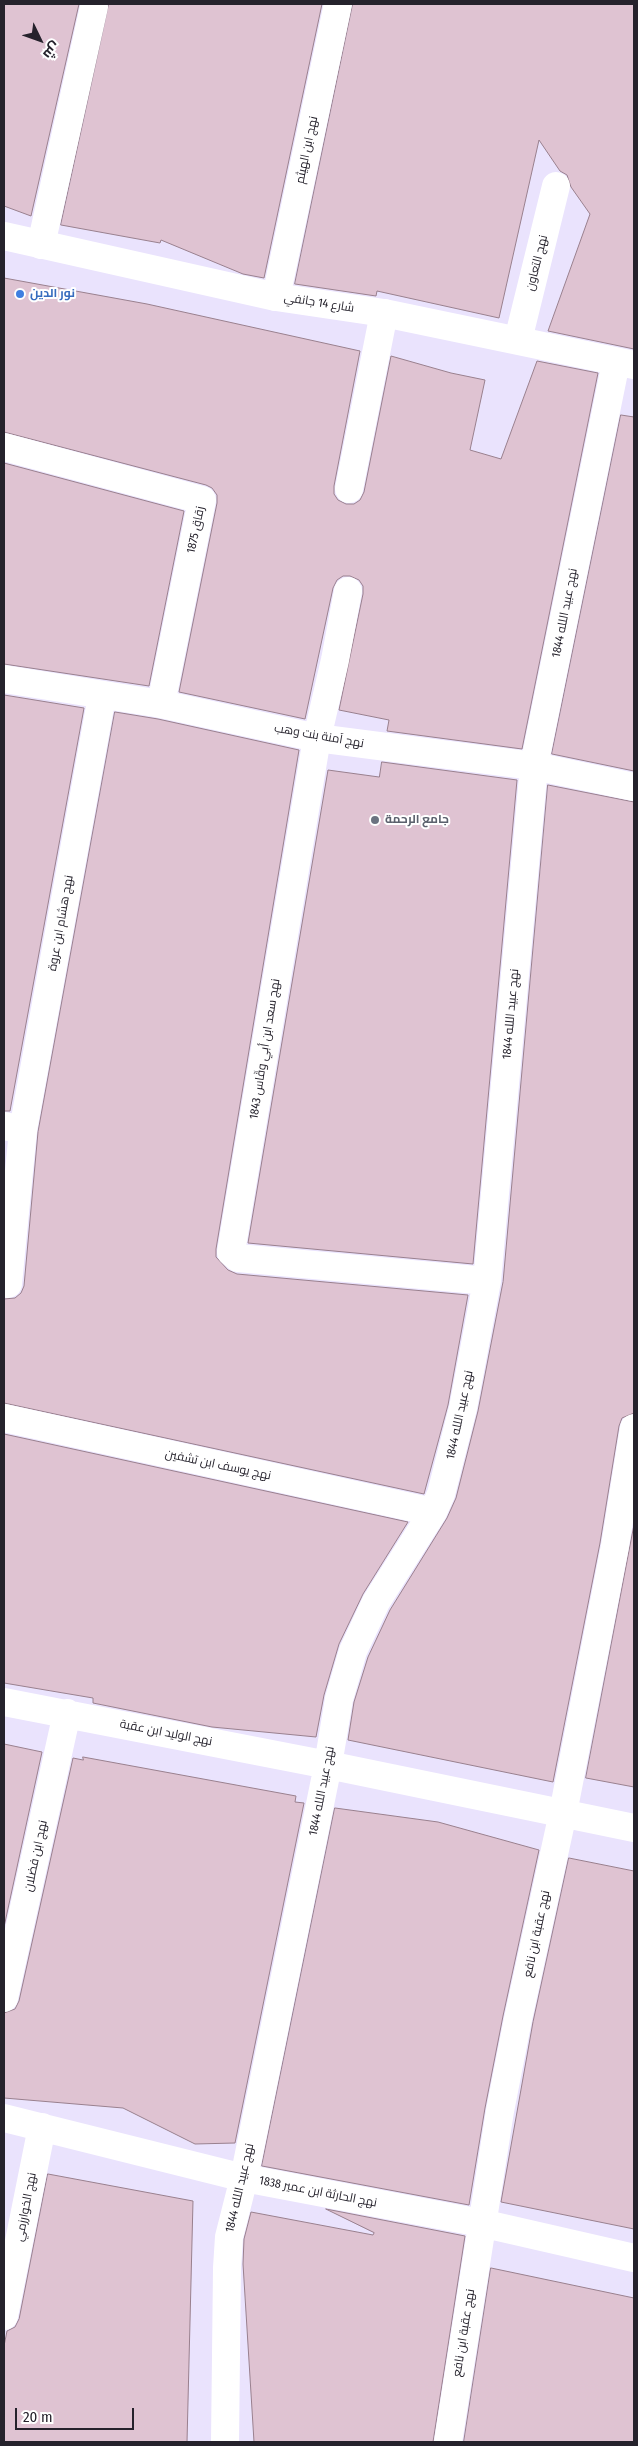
<!DOCTYPE html>
<html>
<head>
<meta charset="utf-8">
<style>
  body { margin:0 }
  #map { position:relative; width:638px; height:2446px; overflow:hidden; background:#eae3fd; font-family:"Fira Sans Condensed",Cairo,sans-serif }
  canvas { display:block }
  .frame { position:absolute; inset:0; border:5px solid #25222c; pointer-events:none }
  .north { position:absolute; left:15px; top:15px; width:50px; height:50px; -webkit-text-stroke:4px #fff; paint-order:stroke; rotate:132deg; font-size:14px; font-weight:700; line-height:20px; text-align:center; color:#25222c }
  .north::after { content:''; display:block; margin:auto; width:18px; height:22px; background:#25222c; clip-path:polygon(50% 0,100% 100%,50% 72%,0 100%) }
  .scale { position:absolute; left:15px; top:2408px; width:119px; height:22px; box-sizing:border-box; border:2px solid #25222c; border-top:0; padding-left:6px; font-size:15px; line-height:18px; white-space:nowrap; color:#25222c; -webkit-text-stroke:4px #fff; paint-order:stroke }
</style>
</head>
<body>
<div id="map">
<canvas width="638" height="2446"></canvas>
<div class="frame"></div>
<div class="north">ش</div>
<div class="scale">20 m</div>
</div>
<script>
const context = document.querySelector('canvas').getContext('2d');
context.lineJoin = 'round';
function paint(path, color) {
  context.fillStyle = color;
  context.fill(path, 'evenodd');
}
function strokePath(path, color, width, dash) {
  context.strokeStyle = color;
  context.lineWidth = width;
  context.lineCap = dash ? 'butt' : 'round';
  context.setLineDash(dash || []);
  context.stroke(path);
}
function drawText(font, color, halo, rows, align = 'center') {
  context.font = font + ' "Fira Sans Condensed",Cairo,sans-serif';
  context.lineWidth = 4;
  context.setLineDash([]);
  context.textBaseline = 'middle';
  context.strokeStyle = halo;
  context.fillStyle = color;
  for (const [text, x, y, turn = 0] of rows) {
    context.save();
    context.translate(x, y);
    context.rotate((+turn || 0) * Math.PI / 180);
    context.textAlign = isNaN(turn) ? turn : align;
    if (halo) context.strokeText(text, 0, 0);
    context.fillText(text, 0, 0);
    context.restore();
  }
}
const building = new Path2D(`
  M4 4H79L31 216 4 206Z
  M109 4H322L264 278 243 274 161 240 160 243 61 225Z
  M353 4H634V349L548 331 590 214 571 187 567 175 560 171 539 140 499 318 377 291 376 296 295 284Z
  M4 278 147 304 360 351 334 486V494L338 500 346 504H354L360 500 364 492 391 356 451 373 485 380 470 450 501 459 537 361 598 373 522 749 387 731 389 720 339 710 363 594V586L359 580 350 576H343L337 580 333 588 305 719 179 692 217 503V495L212 488 206 485 4 432Z
  M621 415 634 417V771L552 754Z
  M4 463 184 511 149 686 4 664Z
  M4 695 84 708 10 1111H4Z
  M115 712 158 719 299 750 216 1249V1257L228 1270 237 1274 468 1295 448 1405 424 1494 4 1403V1299L15 1298 21 1293 24 1286 38 1132Z
  M382 762 517 780 473 1264 248 1243 328 770 379 777Z
  M548 785 634 802V1413L622 1418 619 1426 600 1543 553 1782 348 1740 354 1702 368 1657 390 1610 447 1518 456 1498 478 1411 503 1282Z
  M4 1434 408 1522 363 1594 339 1644 324 1695 316 1737 212 1727 93 1703V1698L4 1683Z
  M634 1525V1787L586 1778Z
  M4 1744 42 1752 4 1927Z
  M83 1757 296 1796 295 1802 304 1803 235 2143 195 2144 123 2108 4 2098V2013L15 2009 19 2001 73 1758 83 1760Z
  M335 1808 438 1822 539 1850 503 2016 485 2108 469 2205 262 2166Z
  M569 1858 634 1871V2229L501 2202 533 2022Z
  M48 2174 193 2201 187 2442H4V2346L7 2331 15 2327 19 2319Z
  M326 2209 465 2236 433 2442H254L243 2264 244 2239 251 2212 373 2235 374 2233Z
  M491 2268 634 2298V2442H464Z`);
const pedestrian = new Path2D(`
  M4 447 202 500 161 704
  M349 489 384 313
  M8 1284 23 1130`);
const minor = new Path2D(`
  M41 245 94 7
  M276 297 338 4
  M518 340 556 186
  M348 591 335 660 317 738 231 1252 238 1258 487 1281
  M4 679 161 704 317 738 534 766 634 787
  M4 1126 23 1130 102 696
  M4 1418 433 1512
  M4 1702 328 1765 634 1828
  M4 1998 67 1713
  M4 2118 244 2178 481 2223 634 2258
  M4 2316 42 2127
  M225 2442 227 2268 229 2237 244 2178 328 1765 339 1699 353 1651 376 1602 433 1512 441 1494 463 1408 487 1281 534 766 616 362
  M448 2442 500 2111 518 2019 563 1813 615 1546 634 1428`);
const tertiary = new Path2D(`
  M4 236 276 297 384 313 634 365`);
const markers = [
  [20,294,5,"#3f7fe0"],
  [375,820,5,"#6b7280"]
];
const streetNames = [
  ["نهج ابن الهيثم",307,150,-78],
  ["نهج التعاون",537,263,-76],
  ["شارع 14 جانفي",319,303,9],
  ["زقاق 1875",196,530,-78],
  ["نهج عبيد اللله 1844",565,613,-79],
  ["نهج آمنة بنت وهب",319,736,10],
  ["نهج هشام ابن عروة",61,923,-80],
  ["نهج عبيد اللله 1844",511,1014,-85],
  ["نهج سعد ابن أبي وقّاس 1843",265,1049,-81],
  ["نهج عبيد اللله 1844",460,1415,-78],
  ["نهج يوسف ابن تشفين",218,1465,12],
  ["نهج الوليد ابن عقبة",166,1733,11],
  ["نهج عبيد اللله 1844",322,1791,-79],
  ["نهج ابن فضلان",36,1856,-78],
  ["نهج عقبة ابن نافع",537,1934,-78],
  ["نهج عبيد اللله 1844",240,2188,-77],
  ["نهج الحارثة ابن عمير 1838",318,2192,11],
  ["نهج الخوارزمي",26,2207,-79],
  ["نهج عقبة ابن نافع",464,2333,-81]
];
const shopNames = [
  ["نور الدين",30,294]
];
const worshipNames = [
  ["جامع الرحمة",385,820]
];
paint(building, '#dfc3d2');
strokePath(building, '#99808e', 1);
strokePath(pedestrian, '#fff', 28);
strokePath(minor, '#fff', 28);
strokePath(tertiary, '#fff', 28);
for (const [x, y, r, color] of markers) {
  const dot = new Path2D();
  dot.arc(x, y, r, 0, 2 * Math.PI);
  context.fillStyle = color;
  context.fill(dot);
  strokePath(dot, '#fff', 2);
}
drawText('12px', '#25222c', '#fff', streetNames);
drawText('bold 12px', '#366cbe', '#fff', shopNames, 'left');
drawText('bold 12px', '#5b616d', '#fff', worshipNames, 'left');
</script>
</body>
</html>
